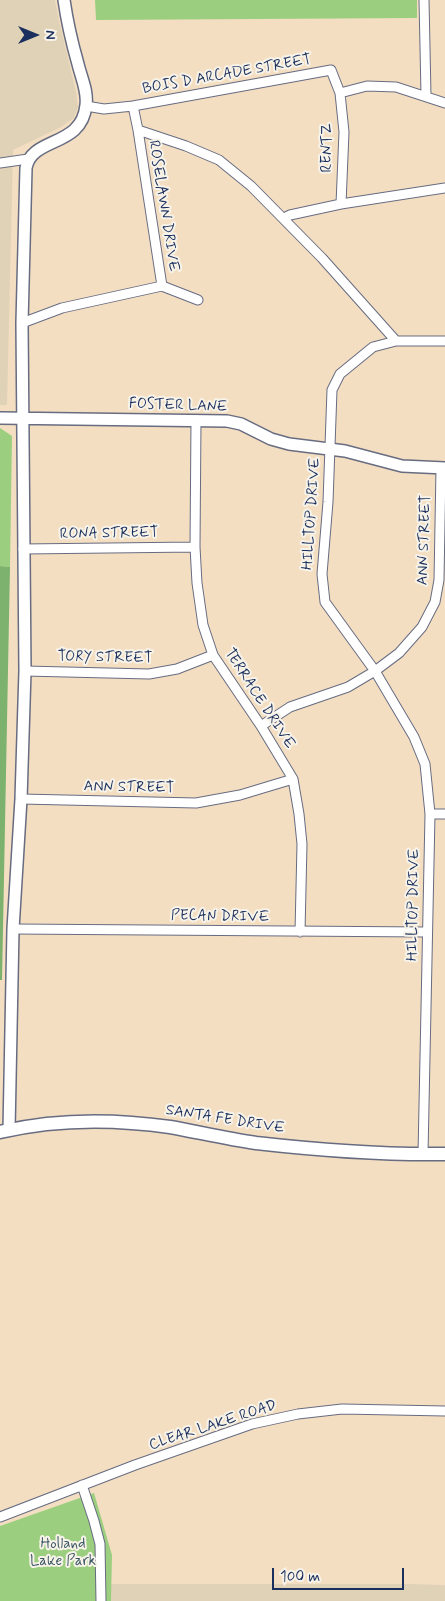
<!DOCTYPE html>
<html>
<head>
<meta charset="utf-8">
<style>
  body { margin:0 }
  #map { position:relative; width:445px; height:1601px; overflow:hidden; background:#f4dec2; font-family:Mynerve,sans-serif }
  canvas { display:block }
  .north { position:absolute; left:10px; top:10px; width:50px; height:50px; -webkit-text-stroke:4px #f7f3e8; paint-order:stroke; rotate:90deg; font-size:14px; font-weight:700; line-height:20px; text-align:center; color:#1b2f5e }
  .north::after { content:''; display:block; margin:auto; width:18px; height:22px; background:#1b2f5e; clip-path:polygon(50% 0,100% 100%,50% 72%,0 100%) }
  .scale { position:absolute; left:272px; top:1568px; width:132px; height:22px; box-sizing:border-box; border:2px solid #1b2f5e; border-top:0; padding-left:6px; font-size:15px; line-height:18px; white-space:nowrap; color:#1b2f5e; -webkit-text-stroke:4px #f7f3e8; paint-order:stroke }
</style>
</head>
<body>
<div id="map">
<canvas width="445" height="1601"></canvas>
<div class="north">N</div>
<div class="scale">100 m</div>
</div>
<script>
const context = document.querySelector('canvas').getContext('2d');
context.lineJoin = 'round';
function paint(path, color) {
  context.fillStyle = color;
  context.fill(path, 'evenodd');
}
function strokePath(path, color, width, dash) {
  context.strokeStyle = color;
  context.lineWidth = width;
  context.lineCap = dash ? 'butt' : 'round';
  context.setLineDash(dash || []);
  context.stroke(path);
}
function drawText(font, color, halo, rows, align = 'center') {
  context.font = font + ' Mynerve,sans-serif';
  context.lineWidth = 4;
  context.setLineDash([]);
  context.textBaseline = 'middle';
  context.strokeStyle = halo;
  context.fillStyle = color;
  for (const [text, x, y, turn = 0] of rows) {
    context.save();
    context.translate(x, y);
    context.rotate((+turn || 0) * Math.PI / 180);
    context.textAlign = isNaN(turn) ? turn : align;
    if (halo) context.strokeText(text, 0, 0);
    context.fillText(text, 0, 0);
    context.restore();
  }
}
const built = new Path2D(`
  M0 0H55L59 21 76 92 78 107 74 118 61 127 13 150 7 405H0Z
  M111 1584H408L445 1585V1601H111Z`);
const green = new Path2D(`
  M95 0H417V18L96 20Z
  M0 428 12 436 10 567 0 566Z
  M94 1493 112 1555 111 1601H0V1526Z`);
const forest = new Path2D(`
  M0 566 10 567 2 980H0Z`);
const minor = new Path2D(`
  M424 0 426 95
  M340 93 344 132 341 204
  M86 106 104 109 133 106 331 70 340 93 367 86 396 87 445 103
  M138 130 186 146 219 160 251 186 322 258 396 341 373 347 340 374 332 390 328 502 322 574 325 602 375 671 414 737 425 764 430 814 423 1154
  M0 163 28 159
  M284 218 290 215 341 204 445 188
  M162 286 198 300
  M22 323 62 308 162 286 138 130 133 106
  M396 341H445
  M196 420 195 547 197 583 203 625 213 655 261 726 293 779 299 814 302 844 300 932
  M23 549 195 547
  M25 671 149 674 177 669 213 655
  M261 726 290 707 348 687 375 671 399 653 422 627 435 602 439 580 441 468
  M21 799 196 803 240 795 293 779
  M430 814H445
  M13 929 427 932
  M82 1485 94 1521 100 1544 101 1601
  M0 1517 135 1465 252 1424 298 1414 342 1409 445 1411`);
const tertiary = new Path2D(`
  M0 418 227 421 241 424 271 439 289 444 345 451 402 466 445 468
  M9 1130 13 929 21 799 25 671 22 323 26 168C32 136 82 148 86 105 88 91 81 77 78 64 72 43 67 21 64 0`);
const secondary = new Path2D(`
  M0 1132C55 1119 114 1119 170 1127 198 1132 227 1139 256 1143 318 1150 382 1155 445 1154`);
const streetNames = [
  ["BOIS D ARCADE STREET",227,75,-10],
  ["RENTZ",328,148,-90],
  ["ROSELAWN DRIVE",163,206,81],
  ["FOSTER LANE",178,406,2],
  ["HILLTOP DRIVE",312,514,-86],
  ["RONA STREET",109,534,-1],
  ["ANN STREET",425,540,-88],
  ["TORY STREET",105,658,1],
  ["TERRACE DRIVE",259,699,57],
  ["ANN STREET",129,788,1],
  ["HILLTOP DRIVE",414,905,-89],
  ["PECAN DRIVE",220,917,1],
  ["SANTA FE DRIVE",225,1120,9],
  ["CLEAR LAKE ROAD",213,1426,-18]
];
const parkNames = [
  ["Holland",63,1545],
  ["Lake Park",63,1562]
];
paint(built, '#e0d2b6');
paint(green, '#9bcf7f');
paint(forest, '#7cb26e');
strokePath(minor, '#676c81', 11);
strokePath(tertiary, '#676c81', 14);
strokePath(secondary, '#676c81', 15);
strokePath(minor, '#fff', 9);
strokePath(tertiary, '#fff', 11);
strokePath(secondary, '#fff', 12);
drawText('15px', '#1b2f5e', '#f7f3e8', streetNames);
drawText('15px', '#3b5766', '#f7f3e8', parkNames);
</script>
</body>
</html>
